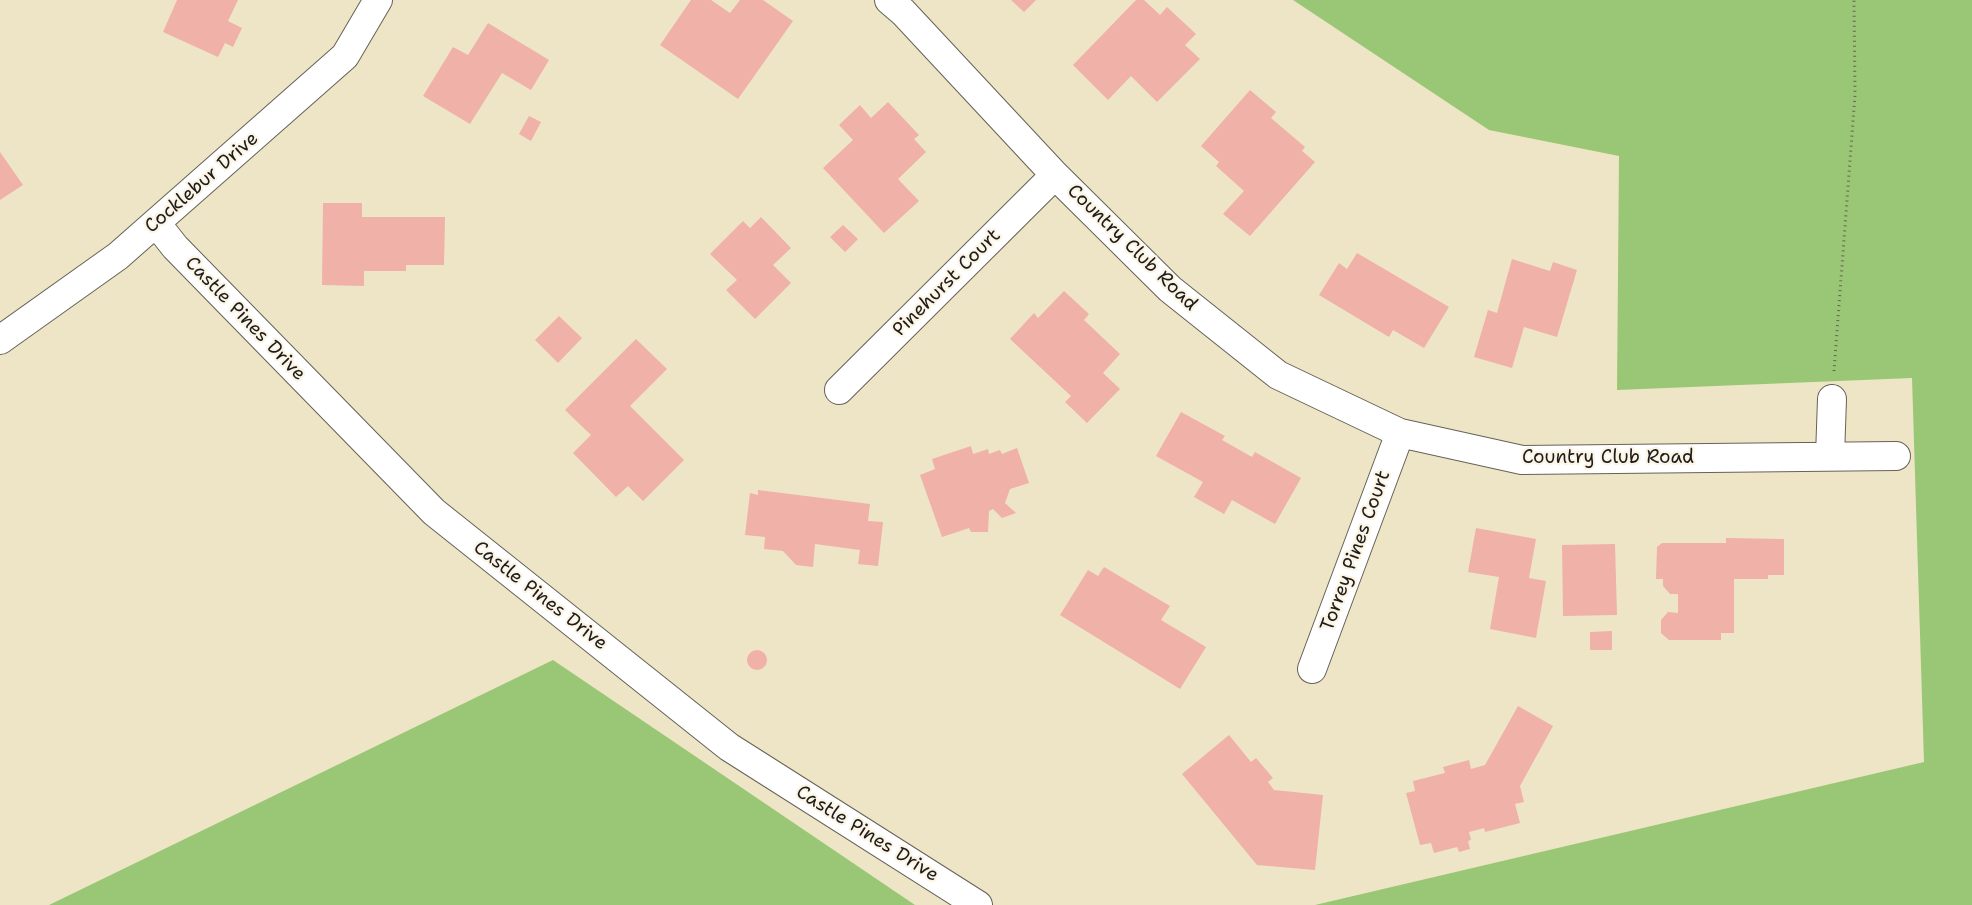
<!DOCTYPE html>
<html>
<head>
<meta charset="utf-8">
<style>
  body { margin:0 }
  canvas { display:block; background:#ede5c6 }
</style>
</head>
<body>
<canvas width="1972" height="905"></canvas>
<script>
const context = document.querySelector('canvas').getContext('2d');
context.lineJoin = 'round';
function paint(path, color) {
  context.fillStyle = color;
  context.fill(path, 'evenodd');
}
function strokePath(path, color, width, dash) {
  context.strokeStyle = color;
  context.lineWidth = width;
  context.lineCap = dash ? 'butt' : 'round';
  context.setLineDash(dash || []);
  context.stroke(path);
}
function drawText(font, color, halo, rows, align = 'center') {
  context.font = font + ' "Shantell Sans",sans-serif';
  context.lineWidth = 4.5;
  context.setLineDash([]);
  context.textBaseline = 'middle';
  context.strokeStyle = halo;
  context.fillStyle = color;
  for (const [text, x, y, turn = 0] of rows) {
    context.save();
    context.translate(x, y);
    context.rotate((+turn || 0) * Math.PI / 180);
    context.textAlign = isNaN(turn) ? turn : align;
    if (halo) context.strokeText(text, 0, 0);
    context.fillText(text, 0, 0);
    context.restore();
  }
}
const green = new Path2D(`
  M1293 0H1972V905H1315L1924 762 1912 378 1617 390 1619 156 1489 130Z
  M553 660 915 905H49Z`);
const building = new Path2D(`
  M177 0H238L228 21 242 28 233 47 225 43 218 57 163 32Z
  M691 0H711L730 13 740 0H763L793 21 738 99 660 45Z
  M1011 0H1036L1024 12Z
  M1136 0H1144L1160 15 1167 7 1196 34 1185 45 1200 59 1157 102 1131 76 1108 100 1073 65Z
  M488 23 549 60 531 90 502 73 470 124 423 96 453 47 468 55Z
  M1250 90 1276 112 1271 118 1305 147 1302 151 1315 162 1250 236 1223 214 1244 191 1216 166 1219 162 1201 146Z
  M888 102 919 135 914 139 926 152 898 179 919 201 884 233 823 168 853 140 839 125 860 105 871 118Z
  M529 116 541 122 531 141 519 134Z
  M0 152 23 185 0 200Z
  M323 203H362V217H445L444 265H406V271H364V286L322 285Z
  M761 217 791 248 773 265 791 283 755 319 726 290 737 280 710 254 743 221 750 228Z
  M843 225 858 239 845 252 830 237Z
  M1357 253 1449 307 1424 348 1393 330 1389 337 1319 295 1339 263 1347 269Z
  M1512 259 1550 271 1553 262 1577 270 1557 337 1524 327 1512 368 1474 357 1488 310 1497 313Z
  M1064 291 1089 314 1084 320 1120 354 1103 373 1120 389 1087 423 1065 402 1071 396 1010 339 1034 313 1038 318Z
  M559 316 582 338 558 363 535 340Z
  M636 339 667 369 630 406 684 460 643 501 628 486 616 497 573 453 591 435 565 410Z
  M1181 412 1225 436 1222 440 1252 457 1255 452 1301 478 1275 524 1232 500 1224 514 1194 497 1203 482 1156 456Z
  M971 446 973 454 988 449 989 454 1000 450 1002 454 1017 448 1029 483 1010 489 1005 503 1016 513 1002 518 993 509 989 511 988 532H971L969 528 942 537 920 475 935 469 932 459Z
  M758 490 870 504 868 521 883 522 878 566 858 564 860 550 815 544 813 567 796 565 783 551 764 549 765 537 745 535 750 493 758 495Z
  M1476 528 1536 539 1529 578 1546 581 1536 638 1490 629 1499 577 1468 572Z
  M1726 538 1784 539V575H1768V579H1734V633H1721V640H1669L1661 633V620L1668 612 1678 613V594H1670L1663 586V579H1656L1657 547 1662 543H1726Z
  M1615 544 1617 615 1563 616 1562 545Z
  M1104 567 1170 606 1161 620 1206 647 1180 689 1060 615 1088 570 1098 576Z
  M1612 631V650H1590V632Z
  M747 660a10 10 0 1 1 20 0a10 10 0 1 1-20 0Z
  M1518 706 1553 726 1520 786 1524 802 1515 804 1520 823 1485 832 1484 828 1469 832 1471 840 1468 841 1470 849 1459 852 1457 847 1434 853 1431 843 1420 845 1406 793 1415 791 1413 781 1445 773 1443 767 1469 760 1471 769 1485 765Z
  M1229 735 1251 762 1256 758 1273 778 1268 782 1274 790 1323 795 1315 870 1257 865 1182 774Z`);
const path = new Path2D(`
  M1834 371 1855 95 1854 0`);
const minor = new Path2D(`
  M889 0 903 12 1055 175 1170 289 1278 375 1400 433 1522 460 1896 456
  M156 223 175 247 434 512 729 747 978 905
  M0 340 118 256 345 56 378 0
  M839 390 1055 175
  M1830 456 1832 399
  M1312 669 1400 433`);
const streetNames = [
  ["Cocklebur Drive",202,183,-41],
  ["Country Club Road",1132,248,44],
  ["Pinehurst Court",947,283,-45],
  ["Castle Pines Drive",245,319,46],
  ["Country Club Road",1608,458],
  ["Torrey Pines Court",1356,551,-70],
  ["Castle Pines Drive",540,596,38],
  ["Castle Pines Drive",867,834,32]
];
paint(green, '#9ac775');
paint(building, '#f0b1a8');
strokePath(minor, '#656258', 30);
strokePath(path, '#656258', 3, [1, 4]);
strokePath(minor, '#fff', 28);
drawText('19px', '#1c1c1c', '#fcf5e5', streetNames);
</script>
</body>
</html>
